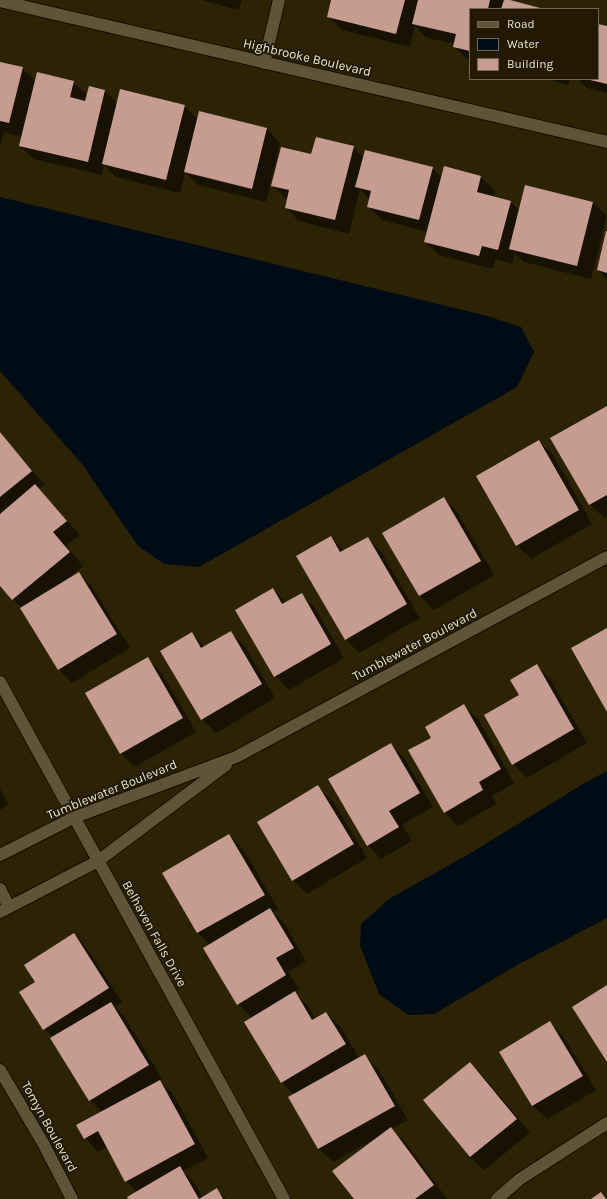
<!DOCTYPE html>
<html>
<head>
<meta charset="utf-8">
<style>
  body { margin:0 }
  #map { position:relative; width:607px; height:1199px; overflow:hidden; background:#2c2305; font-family:Karla,sans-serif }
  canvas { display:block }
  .legend { position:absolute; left:469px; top:8px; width:130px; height:72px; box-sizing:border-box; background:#221900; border:1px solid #716954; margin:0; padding:5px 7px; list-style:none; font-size:12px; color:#e8e2d2 }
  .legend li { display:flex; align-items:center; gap:8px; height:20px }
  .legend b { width:20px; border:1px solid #716954 }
</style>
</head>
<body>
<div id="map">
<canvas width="607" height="1199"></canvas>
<ul class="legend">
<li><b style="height:5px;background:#5e5437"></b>Road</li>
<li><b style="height:11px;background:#000c15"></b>Water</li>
<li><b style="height:11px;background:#c69c91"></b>Building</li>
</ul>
</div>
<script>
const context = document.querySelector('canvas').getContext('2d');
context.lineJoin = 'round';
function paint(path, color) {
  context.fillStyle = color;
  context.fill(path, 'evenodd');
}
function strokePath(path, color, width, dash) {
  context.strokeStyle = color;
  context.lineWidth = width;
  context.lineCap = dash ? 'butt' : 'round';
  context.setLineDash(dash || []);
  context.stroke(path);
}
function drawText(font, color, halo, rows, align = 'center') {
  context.font = font + ' Karla,sans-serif';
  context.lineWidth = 4;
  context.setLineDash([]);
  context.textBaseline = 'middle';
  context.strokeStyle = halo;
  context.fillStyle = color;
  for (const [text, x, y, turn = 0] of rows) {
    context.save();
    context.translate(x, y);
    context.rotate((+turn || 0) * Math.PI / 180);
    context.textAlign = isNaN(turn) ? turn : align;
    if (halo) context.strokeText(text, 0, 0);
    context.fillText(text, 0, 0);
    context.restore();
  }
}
const water = new Path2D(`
  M0 197 487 316 521 327 534 352 517 387 199 567 164 564 138 546 82 464 0 371Z
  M607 771V918L519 964 434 1014 408 1015 379 994 360 945 361 924 389 899 474 851 583 784Z`);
const shadow = new Path2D(`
  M201 0H242L239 10Z
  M332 0H507L542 9H470V61L454 47 455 44 427 38 415 26 410 47 342 30 328 16Z
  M598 25 607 27V93L587 88 578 79H598Z
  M0 63 22 68 35 81 73 82 88 96 90 88 105 91 118 104 184 106 198 119 267 129 280 143 266 202 198 185 185 172 180 193 116 177 104 165 102 175 34 159 20 146 22 137 4 132 0 147Z
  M546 79H570L569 85Z
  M353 147 364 158 432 168 442 177 445 167 481 177 495 191 493 197 511 202 520 211 526 186 593 203 607 216 591 279 524 262 515 253 512 264 495 259 493 269 439 255 425 242 428 232 382 220 368 207 370 200 360 189 349 234 299 221 286 208 288 200 272 186 312 155Z
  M607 233V279L598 270Z
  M607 407V516L604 518 590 504Z
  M0 434 45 485 39 489 80 535 66 546 83 566 71 576 79 573 92 587 130 648 72 683 58 669 21 608 0 584Z
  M539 441 553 455 592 524 531 559 517 545Z
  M444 498 457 512 494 575 434 610 420 596 383 533Z
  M331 537 344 551 368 538 381 552 420 618 359 653 346 639Z
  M273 589 287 603 302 595 315 608 344 658 289 690 275 676Z
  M230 632 244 645 275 698 216 733 202 719 192 633 205 647Z
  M148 659 161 672 196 732 134 767 121 753Z
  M537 666 550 679 587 743 527 778 513 764 520 696Z
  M464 706 478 719 514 783 492 796 496 804 458 826 445 812Z
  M391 744 404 758 433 807 402 825 412 841 381 859 368 845Z
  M318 787 332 800 367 858 307 894 293 880 258 822Z
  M0 789 9 804 0 810Z
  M229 835 243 849 278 909 273 912 284 923 306 961 288 972 299 989 294 992 308 1006 316 1019 326 1013 340 1026 359 1058 364 1055 378 1069 408 1120 391 1129 405 1142 447 1199H355L378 1137 333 1162 319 1149 290 1097 294 1095 281 1082 252 1018 238 1004 210 945 198 933 163 873Z
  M74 934 87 948 122 1002 115 1007 124 1016 162 1079 160 1081 173 1094 208 1158 183 1171 193 1181 203 1198 217 1190 226 1199H129L137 1192 126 1181 107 1147 98 1152 85 1138 102 1112 90 1100 53 1037 44 1029 36 982Z
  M550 1023 563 1036 596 1090 547 1119 533 1106 501 1052Z
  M470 1063 484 1077 530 1133 484 1170 470 1157Z`);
const building = new Path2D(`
  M331 0H405L396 34 327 17Z
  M418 0H490L488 9H470V51L453 47 456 34 412 24Z
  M504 0H510L544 9H501Z
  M598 24 607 26V84L590 80 598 79Z
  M0 62 23 67 9 123 0 121Z
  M37 72 74 81 70 97 85 101 89 86 105 90 88 162 19 146Z
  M120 89 185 105 166 180 102 164Z
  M199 111 267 128 252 189 184 172Z
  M316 137 354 146 335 220 285 208 289 190 271 186 281 147 311 154Z
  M365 150 433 167 419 220 367 207 371 191 355 187Z
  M444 166 481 176 477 192 511 201 498 250 482 246 479 256 424 242Z
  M525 185 593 202 577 266 509 249Z
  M606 231H607V273L597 270Z
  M607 406V495L589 505 550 438Z
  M0 432 32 471 0 497Z
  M539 440 579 510 516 546 476 476Z
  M35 484 67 521 53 532 70 552 12 600 0 586V514Z
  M444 497 481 561 419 596 382 533Z
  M331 536 340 552 368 537 407 604 345 640 296 556Z
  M79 572 117 634 58 670 20 608Z
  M273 588 282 604 302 593 331 644 274 677 235 610Z
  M607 628V712L571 648Z
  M231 631 262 684 201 720 160 651 192 632 201 648Z
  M148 657 183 718 120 754 85 693Z
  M537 664 574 729 512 765 484 715 519 695 510 680Z
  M464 704 501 769 479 782 483 790 444 813 408 750 431 738 425 727Z
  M391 743 420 793 389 811 399 827 367 846 328 779Z
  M318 785 354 844 292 881 257 822Z
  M229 834 265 895 197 933 162 873Z
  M270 908 294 948 276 958 286 975 237 1005 203 948Z
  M74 933 109 988 43 1030 19 992 35 982 24 965Z
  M607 985V1062L572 1007Z
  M295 991 312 1020 326 1012 346 1044 281 1083 244 1022Z
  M111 1002 149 1065 89 1101 50 1038Z
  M550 1021 583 1076 532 1106 499 1052Z
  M365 1054 395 1106 318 1149 288 1097Z
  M470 1062 517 1119 470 1157 423 1100Z
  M160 1080 195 1144 125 1182 98 1131 84 1139 76 1125Z
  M391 1127 434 1185 415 1199H354L332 1171Z
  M180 1166 199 1199 217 1188 223 1199H128L127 1197Z
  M601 1192 606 1199H591Z`);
const street = new Path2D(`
  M0 1 607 142
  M264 63 279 0
  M0 682 284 1199
  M0 855 75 817 236 757 607 557
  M0 889 9 907
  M0 912 98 861 226 765
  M497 1199 520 1179 607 1123`);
const secondary = new Path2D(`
  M0 1070 43 1143 72 1199`);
const streetNames = [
  ["Highbrooke Boulevard",307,58,13],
  ["Tumblewater Boulevard",415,645,-28],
  ["Tumblewater Boulevard",112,790,-22],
  ["Belhaven Falls Drive",154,934,61],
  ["Tomyn Boulevard",49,1127,61]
];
paint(water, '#000c15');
paint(shadow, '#0007');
paint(building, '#c69c91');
strokePath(street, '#130c00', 14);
strokePath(secondary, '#130c00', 14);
strokePath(street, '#5e5437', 12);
strokePath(secondary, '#5e5437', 12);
drawText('13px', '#e8e2d2', '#221900', streetNames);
</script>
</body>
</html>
